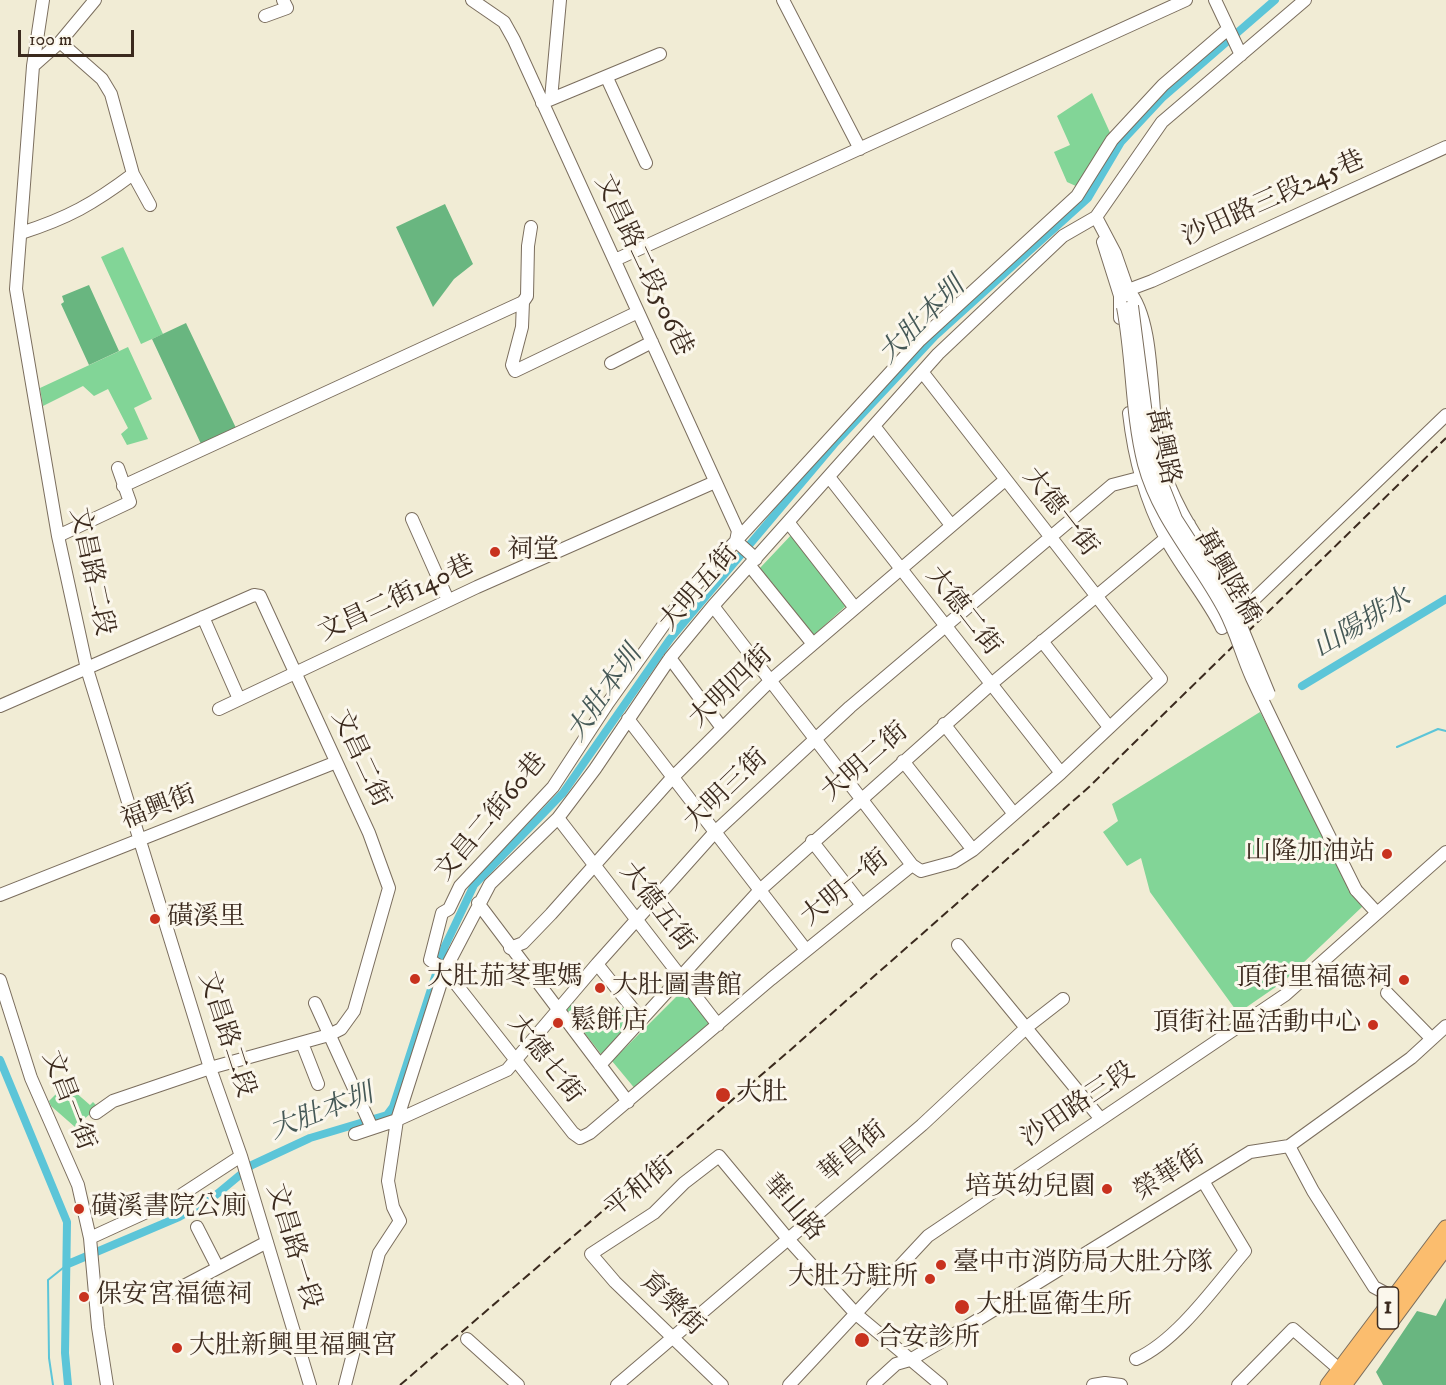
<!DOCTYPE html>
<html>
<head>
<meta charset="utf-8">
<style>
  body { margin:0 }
  #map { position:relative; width:1446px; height:1385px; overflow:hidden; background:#f1ecd5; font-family:"IM FELL DW Pica",serif }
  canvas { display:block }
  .scale { position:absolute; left:18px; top:30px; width:116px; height:27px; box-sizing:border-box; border:3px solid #3b2a1e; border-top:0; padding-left:8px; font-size:18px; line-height:21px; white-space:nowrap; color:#3b2a1e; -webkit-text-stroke:4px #fbf7ec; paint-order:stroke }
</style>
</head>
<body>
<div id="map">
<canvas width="1446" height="1385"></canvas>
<div class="scale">100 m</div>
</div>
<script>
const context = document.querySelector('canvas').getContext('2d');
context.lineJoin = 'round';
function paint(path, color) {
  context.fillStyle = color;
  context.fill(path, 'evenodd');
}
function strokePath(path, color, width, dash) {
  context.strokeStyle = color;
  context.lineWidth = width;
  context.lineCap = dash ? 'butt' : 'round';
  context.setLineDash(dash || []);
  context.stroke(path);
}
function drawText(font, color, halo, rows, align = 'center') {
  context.font = font + ' "IM FELL DW Pica","Noto Serif TC",serif';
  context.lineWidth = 6;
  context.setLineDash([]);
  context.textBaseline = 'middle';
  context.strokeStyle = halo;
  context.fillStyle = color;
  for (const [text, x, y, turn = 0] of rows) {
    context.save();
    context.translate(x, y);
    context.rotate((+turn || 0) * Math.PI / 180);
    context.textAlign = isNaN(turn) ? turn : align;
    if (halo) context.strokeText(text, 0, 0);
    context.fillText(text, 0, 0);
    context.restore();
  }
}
const green = new Path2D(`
  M1092 93 1112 137 1078 187 1067 182 1054 152 1070 145 1057 116Z
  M123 247 163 334 141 344 101 257Z
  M128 347 152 399 134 408 148 439 127 445 121 434 128 428 108 389 94 396 83 386 43 406 40 388Z
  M794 532 849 603 814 635 760 568Z
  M1260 712 1363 906 1283 982 1238 1013 1150 892 1141 858 1127 866 1103 832 1118 821 1112 804Z
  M686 987 714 1022 636 1090 612 1061Z
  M570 999 597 1029 626 1005 638 1017 601 1054 563 1005Z
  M66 1084 90 1105 93 1102 98 1107 75 1127 51 1106 49 1101Z`);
const forest = new Path2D(`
  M445 204 473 264 454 279 433 307 396 227Z
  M89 285 119 351 89 365 61 304 64 302 62 296Z
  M186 323 236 428 201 444 152 339Z
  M1446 1298V1385H1383L1376 1372 1417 1311 1436 1316Z`);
const stream = new Path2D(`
  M1397 747 1438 729 1446 731
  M53 1385 49 1358 48 1280 68 1264`);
const canal = new Path2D(`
  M1302 686 1446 599
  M0 1060 67 1222 65 1353 68 1385
  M68 1264 179 1217 211 1199 252 1165 310 1138 387 1115 393 1107 445 946 474 885 563 793 670 639 836 442 935 336 1088 198 1121 142 1162 98 1275 0`);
const minor = new Path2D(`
  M95 0 60 42 33 66 16 289 20 313 58 536 87 669 210 1068 241 1156 310 1385
  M472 0 504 22 514 40 738 531 736 541
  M783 0 860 149
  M1215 0 1241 55
  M265 16 287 8 283 0
  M60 42 102 79 111 94 133 174 150 205
  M33 66 43 0
  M607 78 646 163
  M551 99 560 0
  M542 103 660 54
  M1096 217 1162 122 1305 0
  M1096 217 1115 253 1130 296
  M531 227 528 246 527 296 523 302 522 327 512 365 515 371 638 312
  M21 233C68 218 93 204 133 174
  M1103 242 1121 299
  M615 260 1186 0
  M1128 290C1157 322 1149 412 1160 458 1174 515 1215 560 1243 610L1446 415
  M1120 318V293L1152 281 1446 147
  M611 363 652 342
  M1129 413C1134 457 1144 497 1165 537 1182 569 1206 596 1222 628
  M874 426 951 525
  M829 477 1061 773
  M123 486 523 302
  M412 519 448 600
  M788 522 855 608
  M58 536 130 502 118 468
  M736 541 756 559
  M750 566 813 644
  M713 606 912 865 921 871 954 862 973 850 1061 773 1161 679 923 373
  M203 617 239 699
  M1042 641 1109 727
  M670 658 722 728
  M0 706 254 595 260 596 369 833 389 888 354 1011 341 1029 329 1035 210 1068 113 1101 96 1113
  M219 709 477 587 715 482
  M628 719 806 950
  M944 724 1014 814
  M903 761 973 850
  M558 818 718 1025
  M812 841 861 904
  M912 865 771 979 590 1133 580 1138 573 1133 445 970 430 960 442 913 449 909 460 886 553 787 608 703 680 602 920 340 1077 196 1112 140 1163 85 1228 29
  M1356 890 1377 913
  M0 895 334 763
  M478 903 628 1102
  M958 945 1100 1118
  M510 948 523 943 551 914 672 778 771 680 1005 480
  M597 964 641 1019
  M0 980 31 1078 78 1185 90 1238 98 1327 107 1385
  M1387 993 1432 1039
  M315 1003 372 1128
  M302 1043 318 1084
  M600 1065 760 890 990 685 1166 538 1189 524
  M355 1134 397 1120 507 1070 597 964 715 832 850 707 1112 485 1139 478
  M1289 1146 1313 1191 1374 1287 1402 1302
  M197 1227 218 1268
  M90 1238 175 1199 241 1156
  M161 1298 267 1242
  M467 1339 518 1385
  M1136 1359C1177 1341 1216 1285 1245 1251L1203 1181
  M345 1385 379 1253 400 1221 393 1207 388 1181 397 1120 445 970 490 884 558 818 595 769 670 658 713 606 938 354 1063 236 1096 217
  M617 1385 922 1125 1027 1027 1063 999
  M722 1385 615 1282 591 1254 654 1213 684 1183 719 1156 788 1239 856 1314 941 1385
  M789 1385 928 1236 1285 995 1446 852
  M873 1385 896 1364 910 1360 958 1332 1250 1152 1289 1146 1411 1058 1446 1026
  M1093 1385 1105 1383 1121 1385
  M1238 1385 1293 1329 1339 1369`);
const major = new Path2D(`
  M1328 1385 1446 1228
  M1344 1385 1446 1247`);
const rail = new Path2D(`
  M400 1385 788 1052 1089 787 1446 438`);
const minorBridge = new Path2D(`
  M1132 306 1149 438 1160 479 1176 519 1234 609 1269 694
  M1123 307C1133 359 1131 413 1144 464 1159 520 1199 561 1225 611 1236 632 1242 656 1252 678 1285 749 1321 819 1356 890`);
const markers = [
  [495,552,6,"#c8321e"],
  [1387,854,6,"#c8321e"],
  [155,919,6,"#c8321e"],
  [415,979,6,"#c8321e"],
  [1404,980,6,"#c8321e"],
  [600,988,6,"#c8321e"],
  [558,1023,6,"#c8321e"],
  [1373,1025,6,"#c8321e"],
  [723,1095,8,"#c8321e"],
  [1107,1189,6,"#c8321e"],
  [79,1209,6,"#c8321e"],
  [941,1265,6,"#c8321e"],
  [930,1279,6,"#c8321e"],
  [84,1297,6,"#c8321e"],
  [962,1307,8,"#c8321e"],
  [862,1340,8,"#c8321e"],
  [177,1348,6,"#c8321e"]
];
const shields = [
  [1388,1308,21]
];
const shieldNames = [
  ["1",1388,1308]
];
const streetNames = [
  ["沙田路三段245巷",1274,200,-24],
  ["文昌路二段506巷",642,266,65],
  ["萬興路",1161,447,78],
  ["大德一街",1059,513,52],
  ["文昌路二段",90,572,78],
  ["萬興陸橋",1226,578,60],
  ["大明五街",700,589,-49],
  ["文昌二街140巷",397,600,-25],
  ["大德二街",962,612,52],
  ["大明四街",732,688,-44],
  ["文昌二街",359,759,65],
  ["大明二街",866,763,-41],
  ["大明三街",727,791,-44],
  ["福興街",159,809,-21],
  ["文昌二街60巷",492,818,-50],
  ["大明一街",846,889,-39],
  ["大德五街",656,908,52],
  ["文昌路二段",225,1035,72],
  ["大德七街",544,1060,52],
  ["文昌一街",67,1101,69],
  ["沙田路三段",1079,1106,-34],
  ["華昌街",854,1153,-40],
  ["榮華街",1170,1175,-32],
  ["平和街",641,1189,-39],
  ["華山路",792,1209,49],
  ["文昌路一段",292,1247,73],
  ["育樂街",671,1305,44]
];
const poiNames = [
  ["祠堂",507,552],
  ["山隆加油站",1375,854,"right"],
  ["磺溪里",167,919],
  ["大肚茄苳聖媽",427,979],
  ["頂街里福德祠",1392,980,"right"],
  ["大肚圖書館",612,988],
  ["鬆餅店",570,1023],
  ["頂街社區活動中心",1361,1025,"right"],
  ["大肚",736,1095],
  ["培英幼兒園",1095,1189,"right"],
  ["磺溪書院公廁",91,1209],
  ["臺中市消防局大肚分隊",953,1265],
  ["大肚分駐所",918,1279,"right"],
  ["保安宮福德祠",96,1297],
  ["大肚區衛生所",976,1307],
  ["合安診所",876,1340],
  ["大肚新興里福興宮",189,1348]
];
const waterNames = [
  ["大肚本圳",923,322,-45],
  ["山陽排水",1363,625,-31],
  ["大肚本圳",606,695,-55],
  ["大肚本圳",322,1114,-21]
];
paint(green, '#82d597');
paint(forest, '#69b680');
strokePath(stream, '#5cc5d8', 2);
strokePath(canal, '#5cc5d8', 8);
strokePath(minor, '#7b6e5e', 14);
strokePath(major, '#7b6e5e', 17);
strokePath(minor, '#fff', 12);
strokePath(major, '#fbbd6e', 15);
strokePath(rail, '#3b2a1e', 2, [9, 4.5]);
strokePath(minorBridge, '#7b6e5e', 14, []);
strokePath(minorBridge, '#fff', 12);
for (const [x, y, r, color] of markers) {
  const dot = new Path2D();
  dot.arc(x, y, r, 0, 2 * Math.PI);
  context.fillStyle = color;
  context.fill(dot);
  strokePath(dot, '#fbf7ec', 2);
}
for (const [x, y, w] of shields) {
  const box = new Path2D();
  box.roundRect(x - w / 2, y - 21, w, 42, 4.5);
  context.fillStyle = '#fbf7ec';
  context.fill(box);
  strokePath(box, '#3b2a1e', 1.5);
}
drawText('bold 24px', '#3b2a1e', null, shieldNames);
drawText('26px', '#3b2a1e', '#fbf7ec', streetNames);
drawText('26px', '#3b2a1e', '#fbf7ec', poiNames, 'left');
drawText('italic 27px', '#455856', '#fbf7ec', waterNames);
</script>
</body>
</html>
